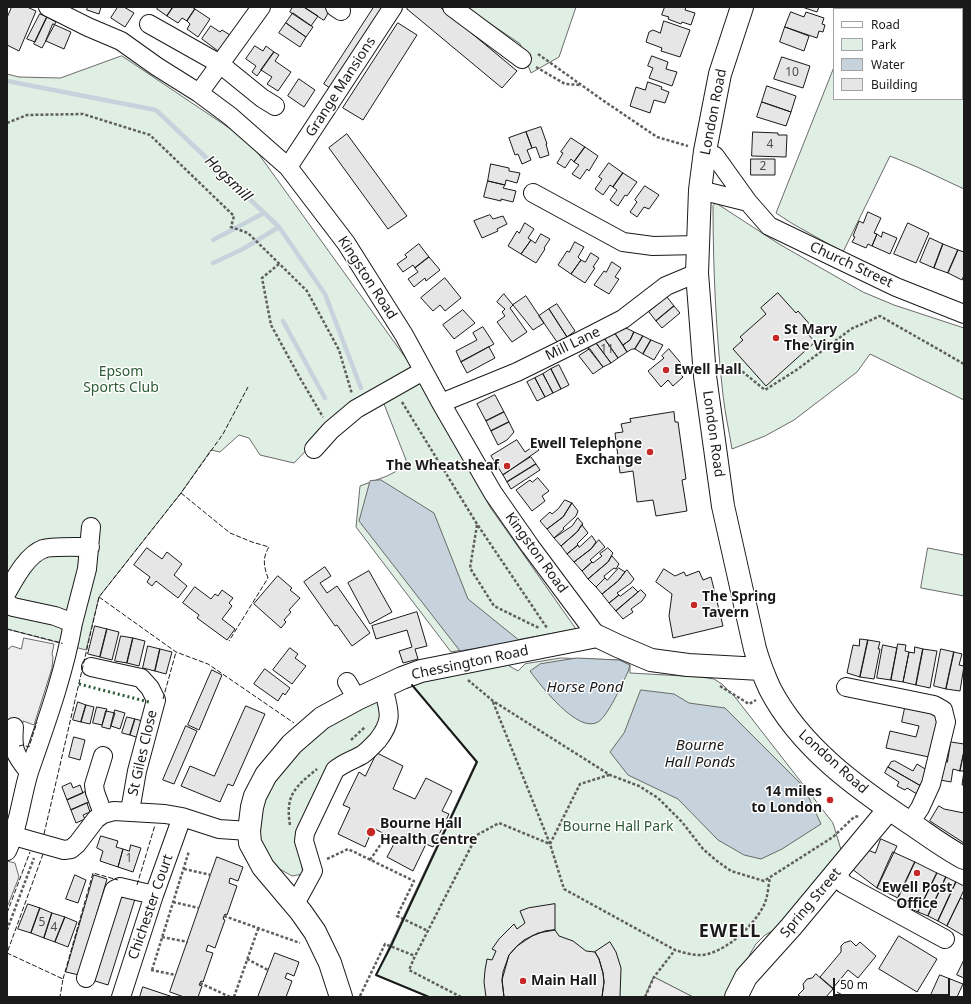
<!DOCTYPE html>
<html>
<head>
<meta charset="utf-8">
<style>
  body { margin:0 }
  #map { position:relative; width:971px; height:1004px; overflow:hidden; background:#fff; font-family:"Noto Sans",sans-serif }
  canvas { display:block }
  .frame { position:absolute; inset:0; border:8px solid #1a1a1a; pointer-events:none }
  .legend { position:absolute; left:833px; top:8px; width:130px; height:92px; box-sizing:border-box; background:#fff; border:1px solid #a3a3a3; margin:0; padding:5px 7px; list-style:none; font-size:12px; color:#1a1a1a }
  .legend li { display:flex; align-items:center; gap:8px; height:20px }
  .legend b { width:20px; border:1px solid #a3a3a3 }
  .scale { position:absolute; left:833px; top:978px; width:117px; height:18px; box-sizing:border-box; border:2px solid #1a1a1a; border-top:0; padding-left:5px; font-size:12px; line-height:14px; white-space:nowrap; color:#1a1a1a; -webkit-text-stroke:3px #fff; paint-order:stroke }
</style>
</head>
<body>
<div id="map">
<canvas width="971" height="1004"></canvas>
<div class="frame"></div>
<ul class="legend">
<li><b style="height:5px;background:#fff"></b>Road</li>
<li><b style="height:11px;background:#e0efe3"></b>Park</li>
<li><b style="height:11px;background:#c6d2dc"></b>Water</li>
<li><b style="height:11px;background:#e6e6e6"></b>Building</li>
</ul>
<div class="scale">50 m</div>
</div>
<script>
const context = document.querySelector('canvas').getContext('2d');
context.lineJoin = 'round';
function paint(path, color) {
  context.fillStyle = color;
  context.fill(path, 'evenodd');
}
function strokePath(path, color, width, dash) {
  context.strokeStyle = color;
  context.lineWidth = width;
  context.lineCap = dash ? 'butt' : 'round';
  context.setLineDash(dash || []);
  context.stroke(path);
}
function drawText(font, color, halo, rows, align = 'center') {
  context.font = font + ' "Noto Sans",sans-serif';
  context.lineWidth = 3;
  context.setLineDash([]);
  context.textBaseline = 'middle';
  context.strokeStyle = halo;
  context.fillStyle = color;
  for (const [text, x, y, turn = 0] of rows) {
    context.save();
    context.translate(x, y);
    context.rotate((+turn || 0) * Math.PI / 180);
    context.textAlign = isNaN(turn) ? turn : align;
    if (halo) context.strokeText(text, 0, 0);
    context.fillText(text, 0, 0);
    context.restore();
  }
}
const green = new Path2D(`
  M466 7H576L559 57 531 73 520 44Z
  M858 7H964V189L917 167 890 156 843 252 793 224 776 213 834 67V99H962V9H857Z
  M122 56 250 142 423 382 490 507 576 629 451 652 356 527 360 486 387 476 408 465 384 404 323 433 294 463 260 455 249 438 239 435 220 452 211 450 181 493 99 597 86 650 7 629V74L19 77 60 78Z
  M716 203 779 244 863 292 894 305 964 328V400L870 354 857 372 794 420 765 436 732 449C729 431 725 413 723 395 716 333 713 269 713 206Z
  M928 548 964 555V596L921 588Z
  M561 658 619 660 630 665V673L701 677 714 679 722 684 735 697 833 823 842 853 776 929 765 935 756 944 750 954 748 964 725 997H693L654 977 645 997H429L376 975 476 762 412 685 442 672 506 664 518 671 525 664Z
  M377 697 384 712 376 730 298 837 303 874 292 876 278 868 263 850 256 836 257 820 272 778 321 729Z`);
const parking = new Path2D(`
  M24 638 54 644 52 654 53 657 52 668 34 725 23 721 22 730 7 734V650L12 646 21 649Z
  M7 861 15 863 19 877 8 905 7 906Z
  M654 977 693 997H645Z`);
const water = new Path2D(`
  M381 480 434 513 468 599 520 641 460 651 359 521 370 481Z
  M577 658 619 660 630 665 628 672C622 684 608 716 598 722 578 734 541 686 530 671L540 664Z
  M641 690 674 694 689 703 725 708 804 787 821 824 782 849 761 859 744 855 718 840 678 799 628 775 610 752 624 733Z`);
const stream = new Path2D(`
  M7 81 156 110 279 227 325 294 361 388
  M213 240 264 213
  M213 263 243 249 279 227
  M283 321 325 398`);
const building = new Path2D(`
  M12 7H27L36 11 19 51 7 45V18Z
  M88 7H101L99 14 87 10Z
  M118 7H124L134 13 125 27 111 18Z
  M159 7H173L167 16 157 9Z
  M173 7H192L195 9 187 21 182 18 178 23 167 16Z
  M293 7H304L318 16 311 26 290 12Z
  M304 7H326L330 10 324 20Z
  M374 7H387L333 90 324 84Z
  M409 7H440L517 71 502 88 407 9Z
  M665 7H686L685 10 695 13 691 25 682 22 681 24 668 19 669 17 662 15Z
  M806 7H819L817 12 805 8Z
  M195 9 210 19 198 37 187 29 190 24 187 21Z
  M791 12 804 17 806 12 824 18 822 24 825 25 823 32 819 31 817 38 785 27Z
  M293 13 313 27 306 37 286 23Z
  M40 14 47 17 35 42 27 39Z
  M47 17 56 22 42 48 34 44Z
  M664 21 690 30 680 57 661 51 662 48 646 42 649 32 653 30 660 33Z
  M286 23 306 37 300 47 279 33Z
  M398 23 417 35 363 120 343 108Z
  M53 24 71 32 64 49 46 41Z
  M211 26 220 32 222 30 230 35 218 51 202 39Z
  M785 27 809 36 804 51 780 42Z
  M255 46 263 51 266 46 274 52 257 76 252 72 256 66 246 59Z
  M274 52 279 55 275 61 291 72 278 91 267 84 272 77 261 70Z
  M652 56 668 62 666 69 677 72 672 86 649 78 653 68 648 66Z
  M782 57 810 66 803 88 774 79Z
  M299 79 315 90 304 107 288 96Z
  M648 82 662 87 661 89 669 92 665 103 654 100 650 113 630 106 636 87 645 90Z
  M767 86 796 96 791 112 762 102Z
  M762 102 791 112 786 126 757 117Z
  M541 127 547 144H546L549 155 540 158 536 147 532 148 526 132Z
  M526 132 532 148 527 150 531 160 522 164 518 154 515 155 509 138Z
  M753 132 778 133V135H787L786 157 752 156Z
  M347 134 407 216 388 229 329 148Z
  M571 138 585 147 574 162 571 159 565 168 557 163 563 153 561 152Z
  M585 147 598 156 589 171 587 169 580 179 572 174 579 165 574 162Z
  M751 159H775V175H751Z
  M609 163 623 173 613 187 610 185 603 195 595 189 602 179 599 177Z
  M491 164 509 168V171L520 173 517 183 506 180 505 185 488 181Z
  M623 173 637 182 627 196 625 195 618 206 610 200 617 190 613 187Z
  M488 181 505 185 503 188 516 191 513 202 501 199V201L484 197Z
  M645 186 659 195 649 209 644 207 637 217 630 212 637 202 635 200Z
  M868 212 881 218 874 233 877 234 872 246 868 244 866 248 852 242 855 237 853 236 859 221 863 223Z
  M490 215 493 219 503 216 507 224 497 229 498 231 482 238 474 221Z
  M525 223 534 229 528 238 531 240 521 254 508 246 517 231 519 233Z
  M908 223 929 233 916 263 894 254Z
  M883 232 897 238 890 254 872 246 877 234 881 237Z
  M541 234 550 239 544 248 545 249 536 263 521 254 531 240 535 243Z
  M930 238 943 244 934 268 920 262Z
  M575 242 584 247 578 257 581 260 571 274 558 265 567 251 569 252Z
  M419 244 429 257 415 268 413 265 403 272 397 264 407 257 405 255Z
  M943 244 958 250 948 273 934 268Z
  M958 250 964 252V275L962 280 948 273Z
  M591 253 599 258 593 267 595 268 585 283 571 274 581 260 585 262Z
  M429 257 440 270 426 281 425 278 414 287 408 279 418 272 415 268Z
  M612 262 621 268 615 277 619 279 609 294 594 285 604 271 606 272Z
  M445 278 461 298 445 311 440 305 433 311 421 298Z
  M778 293 796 313 798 311 813 328 807 333 815 342 766 386 733 349 743 340 740 337 766 314 761 308Z
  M504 294 513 305 510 308 527 332 512 342 497 322 505 316 502 312 505 309 497 302Z
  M526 296 544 323 533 330 513 305Z
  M667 297 674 306 656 321 649 312Z
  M557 304 575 331 567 337 549 309Z
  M674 306 680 313 662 328 656 321Z
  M549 309 567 337 557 342 539 316Z
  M463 310 475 323 454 339 443 325Z
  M483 327 494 344 461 362 456 351 477 340 473 333Z
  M626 328 634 332 630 340 623 345 614 332Z
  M614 332 627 352 618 358 604 338Z
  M634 332 643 336 635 349H632L627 352 623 345 630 340Z
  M643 336 651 340 643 354 635 349Z
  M604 338 618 358 611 363 596 343Z
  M651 340 663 345 654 360 643 354Z
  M596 343 611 363 603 367 588 348Z
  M489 347 495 358 467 373 461 362Z
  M590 349 603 367 593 374 579 356Z
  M669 349 685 368 679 373 683 377 673 386 668 380 661 387 648 371 664 358 662 356Z
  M559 365 569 385 561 389 551 369Z
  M551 369 561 389 553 393 543 374Z
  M543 374 553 393 545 397 535 378Z
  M535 378 545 397 537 401 527 382Z
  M495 395 504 412 486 421 477 404Z
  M504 412 509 422 491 431 486 421Z
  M674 412 675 422H678L686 479 682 480 687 511 656 516 653 500 637 502 633 471 620 473 615 433 623 432 621 424 631 422 630 419Z
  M509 422 514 432 507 440 498 445 491 431Z
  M517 440 525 452 535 445 539 450 503 475 491 456Z
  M531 457 536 464 507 482 503 475Z
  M536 464 540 470 511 489 507 482Z
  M538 478 549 491 542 496 545 501 532 511 516 490 530 480 532 482Z
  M565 500 572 503 563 517 547 529 540 521 550 512 552 514 558 509Z
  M572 503 578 511 576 516 563 528 564 529 554 538 547 529 563 517Z
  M578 518 583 524 582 525 577 532 561 546 554 538 572 526Z
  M582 525 588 533 577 544 578 545 567 554 561 546 577 532Z
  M592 536 596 542 591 549 574 562 567 554 578 545 579 547Z
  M599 540 605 547 590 560 592 562 582 571 574 562 591 549Z
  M147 548 162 559 167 552 182 564 174 575 187 586 178 598 156 581 152 586 147 582 150 577 134 565Z
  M608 548 613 553 608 562 588 579 582 571 592 562 593 563 602 556 600 554Z
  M612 556 619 564 616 569 614 568 604 576 605 578 596 587 588 579 608 562Z
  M325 567 331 576 320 583 327 593 337 586 370 633 352 646 337 625 335 626 304 582Z
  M619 568 625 572 618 581 602 594 596 587 605 578 607 580Z
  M664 569 675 576 684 572 686 576 699 571 703 580 711 577 723 626 673 638 669 616 672 594 656 582Z
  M627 570 634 579 631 583 617 593 619 595 609 603 602 594 618 581Z
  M369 571 392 612 370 624 348 583Z
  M278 576 292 588 290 590 300 598 289 610 291 612 284 620 286 622 281 628 254 604Z
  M195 587 211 599 215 594 218 596 222 590 233 598 229 603 232 606 222 619 235 629 227 640 197 618 199 615 183 603Z
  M633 587 638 592 616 611 609 603 619 595 620 596Z
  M641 590 646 595 642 601 631 609 633 612 623 619 616 611Z
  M417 612 427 646 415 649 418 659 403 663 399 651 412 647 407 630 376 639 372 626Z
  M95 626 107 629 100 657 88 654Z
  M107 629 119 632 112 660 100 657Z
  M121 636 133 638 127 663 115 661Z
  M133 638 145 641 139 666 127 663Z
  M860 639 868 640 860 677 847 673 853 645 859 646Z
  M868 640 880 642 878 649H880L874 679 860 677Z
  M898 644 906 645 905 651 909 652 903 682 891 680Z
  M883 645 897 648 891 680 877 678Z
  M148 646 160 649 155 671 143 668Z
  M915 647 923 649 916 685 903 682 909 652 914 653Z
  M290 648 298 654 295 658 306 666 292 684 273 670Z
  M160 649 172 652 166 674 155 671Z
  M923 649 937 651 930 688 916 685Z
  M941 649 954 652 946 689 934 686Z
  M954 652 962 654 959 665 964 666 960 691 946 689Z
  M265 669 290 688 285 695 283 693 278 701 254 684Z
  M212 670 222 675 199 730 188 725Z
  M78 702 86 705 81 722 73 720Z
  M86 705 94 707 90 724 81 722Z
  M246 706 265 714 233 786 228 784 220 802 181 786 190 766 214 776Z
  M97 707 107 709 102 725 93 723Z
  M905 708 939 715 929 757 886 748 890 731 916 737 919 726 902 722Z
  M115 710 125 713 120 729 111 726Z
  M106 711 115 713 110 729 102 727Z
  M127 717 135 719 130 735 122 733Z
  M135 719 143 721 139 738 130 735Z
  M186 726 197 731 174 784 163 780Z
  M74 737 85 740 80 760 69 757Z
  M951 742 964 744V751L960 771 953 769 951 782 940 780 943 761 947 762Z
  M964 751V785H962L964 771H960Z
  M377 753 403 766 393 789 415 799 426 778 452 791 442 811 449 814 433 847 426 844 413 871 387 857 396 840 373 828 365 847 338 834 350 808 343 805 359 772 365 776Z
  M895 761 913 771 917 764 930 772 921 786 888 767 891 762Z
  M888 767 921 786 917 794 907 788 905 790 897 786 899 782 885 773Z
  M71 783 73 788 80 785 83 793 67 800 62 787Z
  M85 792 89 802 71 810 67 800Z
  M87 803 90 812 83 815 85 819 76 823 71 810Z
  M939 806 944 809 964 813V843L930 821Z
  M101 836 118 841 116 847 123 849 118 867 100 861 103 851 97 848Z
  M881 839 897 846 877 888 852 869 868 850 875 853Z
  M131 845 141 848 133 872 118 867 123 849 129 851Z
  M893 852 915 862 898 898 877 888Z
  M217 857 243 867 238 881 230 878 229 883 237 886 227 915 225 914 224 916 223 919 225 920 215 948 208 945 206 951 213 953 203 982 201 981 199 985 202 986 198 997H184L170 992Z
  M915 862 937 873 918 912 896 902Z
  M937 873 946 877 928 916 918 912Z
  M75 875 86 880 78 903 66 899Z
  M94 875 107 879 79 975 66 972Z
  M946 877 956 882 938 921 928 916Z
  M956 882 964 886V890L947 926 938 921Z
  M122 895 135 899 108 985 95 981Z
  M961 898 964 900V936L947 926Z
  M28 904 40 908 31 933 18 929Z
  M555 904V930L538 933 524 940 517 946 509 955 503 972 502 980 504 997H486L484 982 485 970 487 959 492 960 496 951 492 949 499 939 514 924 517 929 525 923 520 911 528 908Z
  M40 908 52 913 44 938 31 933Z
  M52 913 65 917 55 942 44 938Z
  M65 917 77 922 68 947 55 942Z
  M555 930 559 936 573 941 586 951 595 952 599 959 603 973 604 982 602 997H504L502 980 509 955 517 946 532 936 545 931Z
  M899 936 937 959 917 992 879 969Z
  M851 941 856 946 860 942 876 956 858 978 848 970 833 988 820 977 841 952V946L844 943Z
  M610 942 616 952 621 968 620 997H602L604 982 603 973 599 959 595 952Z
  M275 953 299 962 294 976 287 973 285 978 292 981 286 997H258Z
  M964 960V978L957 975Z
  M816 974 833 989 826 997H801L798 995 804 989 803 984 807 979 812 978Z
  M940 975 963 984 957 997H930Z
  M143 987 173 997H140Z`);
const path = new Path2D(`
  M538 54 601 99 657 137 688 146
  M536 67 565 84 581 85
  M7 123 27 115 83 114 150 135 234 216 231 227 248 233 307 291 339 350 352 394
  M279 264 262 278 271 325 300 378 323 417
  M724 372 738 368 765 390 798 369 851 329 880 316 964 364
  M402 402 477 524 547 628
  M477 525 470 568 494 606 539 628
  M468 680 493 701 610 775 639 786 658 798 682 822 703 849 717 861 731 871 764 881 833 837 854 817 859 816
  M720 686 749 704 756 700
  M493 702 550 844 564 889 675 950C685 953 697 957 708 954 730 948 754 925 764 905 768 897 768 886 770 878
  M351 740 365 727
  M290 825C285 795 295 787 317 769
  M550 844 580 784 609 775
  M327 859 348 849 414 881 397 916 428 931
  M370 860 387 835
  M184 869 211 875
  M173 902 199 908
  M224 916 300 943
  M7 930 34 858
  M162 937 188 942
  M247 959 268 970
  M151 970 176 975
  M152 970 189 851
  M200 983 230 997
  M360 996 385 944 415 956
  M234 997 258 929
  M461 997 409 970 415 956 477 835 499 823 550 844
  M645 997 654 977 675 950`);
const minor = new Path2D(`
  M48 7 88 27 121 41 156 66 199 93 230 116 288 167 346 243 404 335 441 403 493 493 530 546 597 636
  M335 7 341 11
  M452 7 522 59
  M149 24 220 64 262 98 275 106
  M199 93 261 7
  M705 151 715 156 748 202
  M288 167 393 7
  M700 190 748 202 769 226 896 287 964 314
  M533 193 623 242 653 246 698 245
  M441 403 517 372 580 341 623 319 666 286 697 273
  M314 449 331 430 356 409 423 371
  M7 592C15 578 27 555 43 549 49 546 81 547 90 547
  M7 603 13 607 55 616 73 623C64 674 46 723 29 772 21 798 19 826 7 851
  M73 623 87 569 91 527
  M91 667 141 678 150 688 156 700 137 771 130 811
  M347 682 357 699
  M846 687 934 705 943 710 946 722 931 784 920 808 910 823
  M14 727C12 750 15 755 29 772
  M103 814 95 792 94 785 103 756
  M7 834 64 850 71 849 77 844 96 819 103 814 114 811 165 814 182 817 219 829 249 831
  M836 873 844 884 945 939
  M295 904 313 871 304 841 305 833 335 770C343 763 353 760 362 755 368 751 373 745 378 740 394 719 389 711 383 687
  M86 978 114 890 120 887 154 895
  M121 997 154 895 182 817`);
const major = new Path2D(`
  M742 7 720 74 705 151 700 190 697 273 705 376 723 506 755 649C759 663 764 676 770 689 800 747 857 788 910 823 928 835 945 848 964 858
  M341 997 330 963 315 932 301 912 263 867 250 843 249 831 252 807 255 796 266 775 292 744 322 718 357 699 402 678 421 671 597 636 618 646 651 660 688 665 761 669
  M736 997 746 977 791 927 889 809`);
const hedge = new Path2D(`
  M79 684 149 702`);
const fence = new Path2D(`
  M181 493 230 533 252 542 269 547C262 558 264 567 268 578L229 641
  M99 597 176 652 208 664 294 723
  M7 629 62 643V644
  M163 699 176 652
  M19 746 23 745 29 747 37 722
  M44 834 99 597 181 493 223 434 248 387
  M43 854 7 953 63 979 60 997
  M137 885 155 825
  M7 913 30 852
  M63 979 93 873 118 880
  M837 992 846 997`);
const wall = new Path2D(`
  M412 685 477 762 391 946 376 975 429 997`);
const markers = [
  [776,338,4,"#c62828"],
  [666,370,4,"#c62828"],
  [650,452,4,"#c62828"],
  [507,466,4,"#c62828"],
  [694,605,4,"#c62828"],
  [830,800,4,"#c62828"],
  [371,832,5,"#c62828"],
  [917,873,4,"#c62828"],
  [523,981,4,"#c62828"]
];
const numberNames = [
  ["10",792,73],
  ["4",770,145],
  ["2",763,167],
  ["11",607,350],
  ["1",129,859],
  ["5",42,923],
  ["4",54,928]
];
const streetNames = [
  ["Grange Mansions",341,87,-57],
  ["London Road",714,112,-79],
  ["Church Street",851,265,25],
  ["Kingston Road",367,278,57],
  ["Mill Lane",573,344,-26],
  ["London Road",713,434,82],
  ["Kingston Road",536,553,54],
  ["Chessington Road",470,663,-12],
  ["St Giles Close",143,753,-77],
  ["London Road",833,762,42],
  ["Spring Street",811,903,-50],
  ["Chichester Court",151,907,-71]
];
const poiNames = [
  ["St Mary",784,330],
  ["The Virgin",784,346],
  ["Ewell Hall",674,370],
  ["Ewell Telephone",642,444,"right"],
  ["Exchange",642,460,"right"],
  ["The Wheatsheaf",499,466,"right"],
  ["The Spring",702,597],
  ["Tavern",702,613],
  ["14 miles",822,792,"right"],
  ["to London",822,808,"right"],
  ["Bourne Hall",380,824],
  ["Health Centre",380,840],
  ["Ewell Post",917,888,"center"],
  ["Office",917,904,"center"],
  ["Main Hall",531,981]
];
const parkNames = [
  ["Epsom",121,372],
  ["Sports Club",121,388],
  ["Bourne Hall Park",618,827]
];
const waterNames = [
  ["Hogsmill",228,179,44],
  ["Horse Pond",585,688],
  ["Bourne",700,746],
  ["Hall Ponds",700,763]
];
const districtNames = [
  ["EWELL",730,932]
];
paint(green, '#e0efe3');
strokePath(green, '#6a6a6a', 1);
paint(parking, '#ededed');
strokePath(parking, '#6a6a6a', 1);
paint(water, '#c6d2dc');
strokePath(water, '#6a6a6a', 1);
strokePath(stream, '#c6d2dc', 4.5);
paint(building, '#e6e6e6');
strokePath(building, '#1a1a1a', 1);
strokePath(minor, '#1a1a1a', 20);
strokePath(major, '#1a1a1a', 24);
strokePath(path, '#5f5f5f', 2.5, [3, 2]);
strokePath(minor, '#fff', 18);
strokePath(major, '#fff', 22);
strokePath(hedge, '#2b5a34', 3, [2, 3]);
strokePath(fence, '#1a1a1a', 1, [5, 2]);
strokePath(wall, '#1a1a1a', 2);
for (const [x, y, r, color] of markers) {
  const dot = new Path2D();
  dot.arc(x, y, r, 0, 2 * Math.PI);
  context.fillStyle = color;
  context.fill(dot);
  strokePath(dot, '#fff', 1.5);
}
drawText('12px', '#4d4d4d', null, numberNames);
drawText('14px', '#1a1a1a', '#fff', streetNames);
drawText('bold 14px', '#1a1a1a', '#fff', poiNames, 'left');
drawText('14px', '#2b5a34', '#fff', parkNames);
drawText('italic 15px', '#1a1a1a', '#fff', waterNames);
context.letterSpacing = '1px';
drawText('bold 18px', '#1a1a1a', '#fff', districtNames);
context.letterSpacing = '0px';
</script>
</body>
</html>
